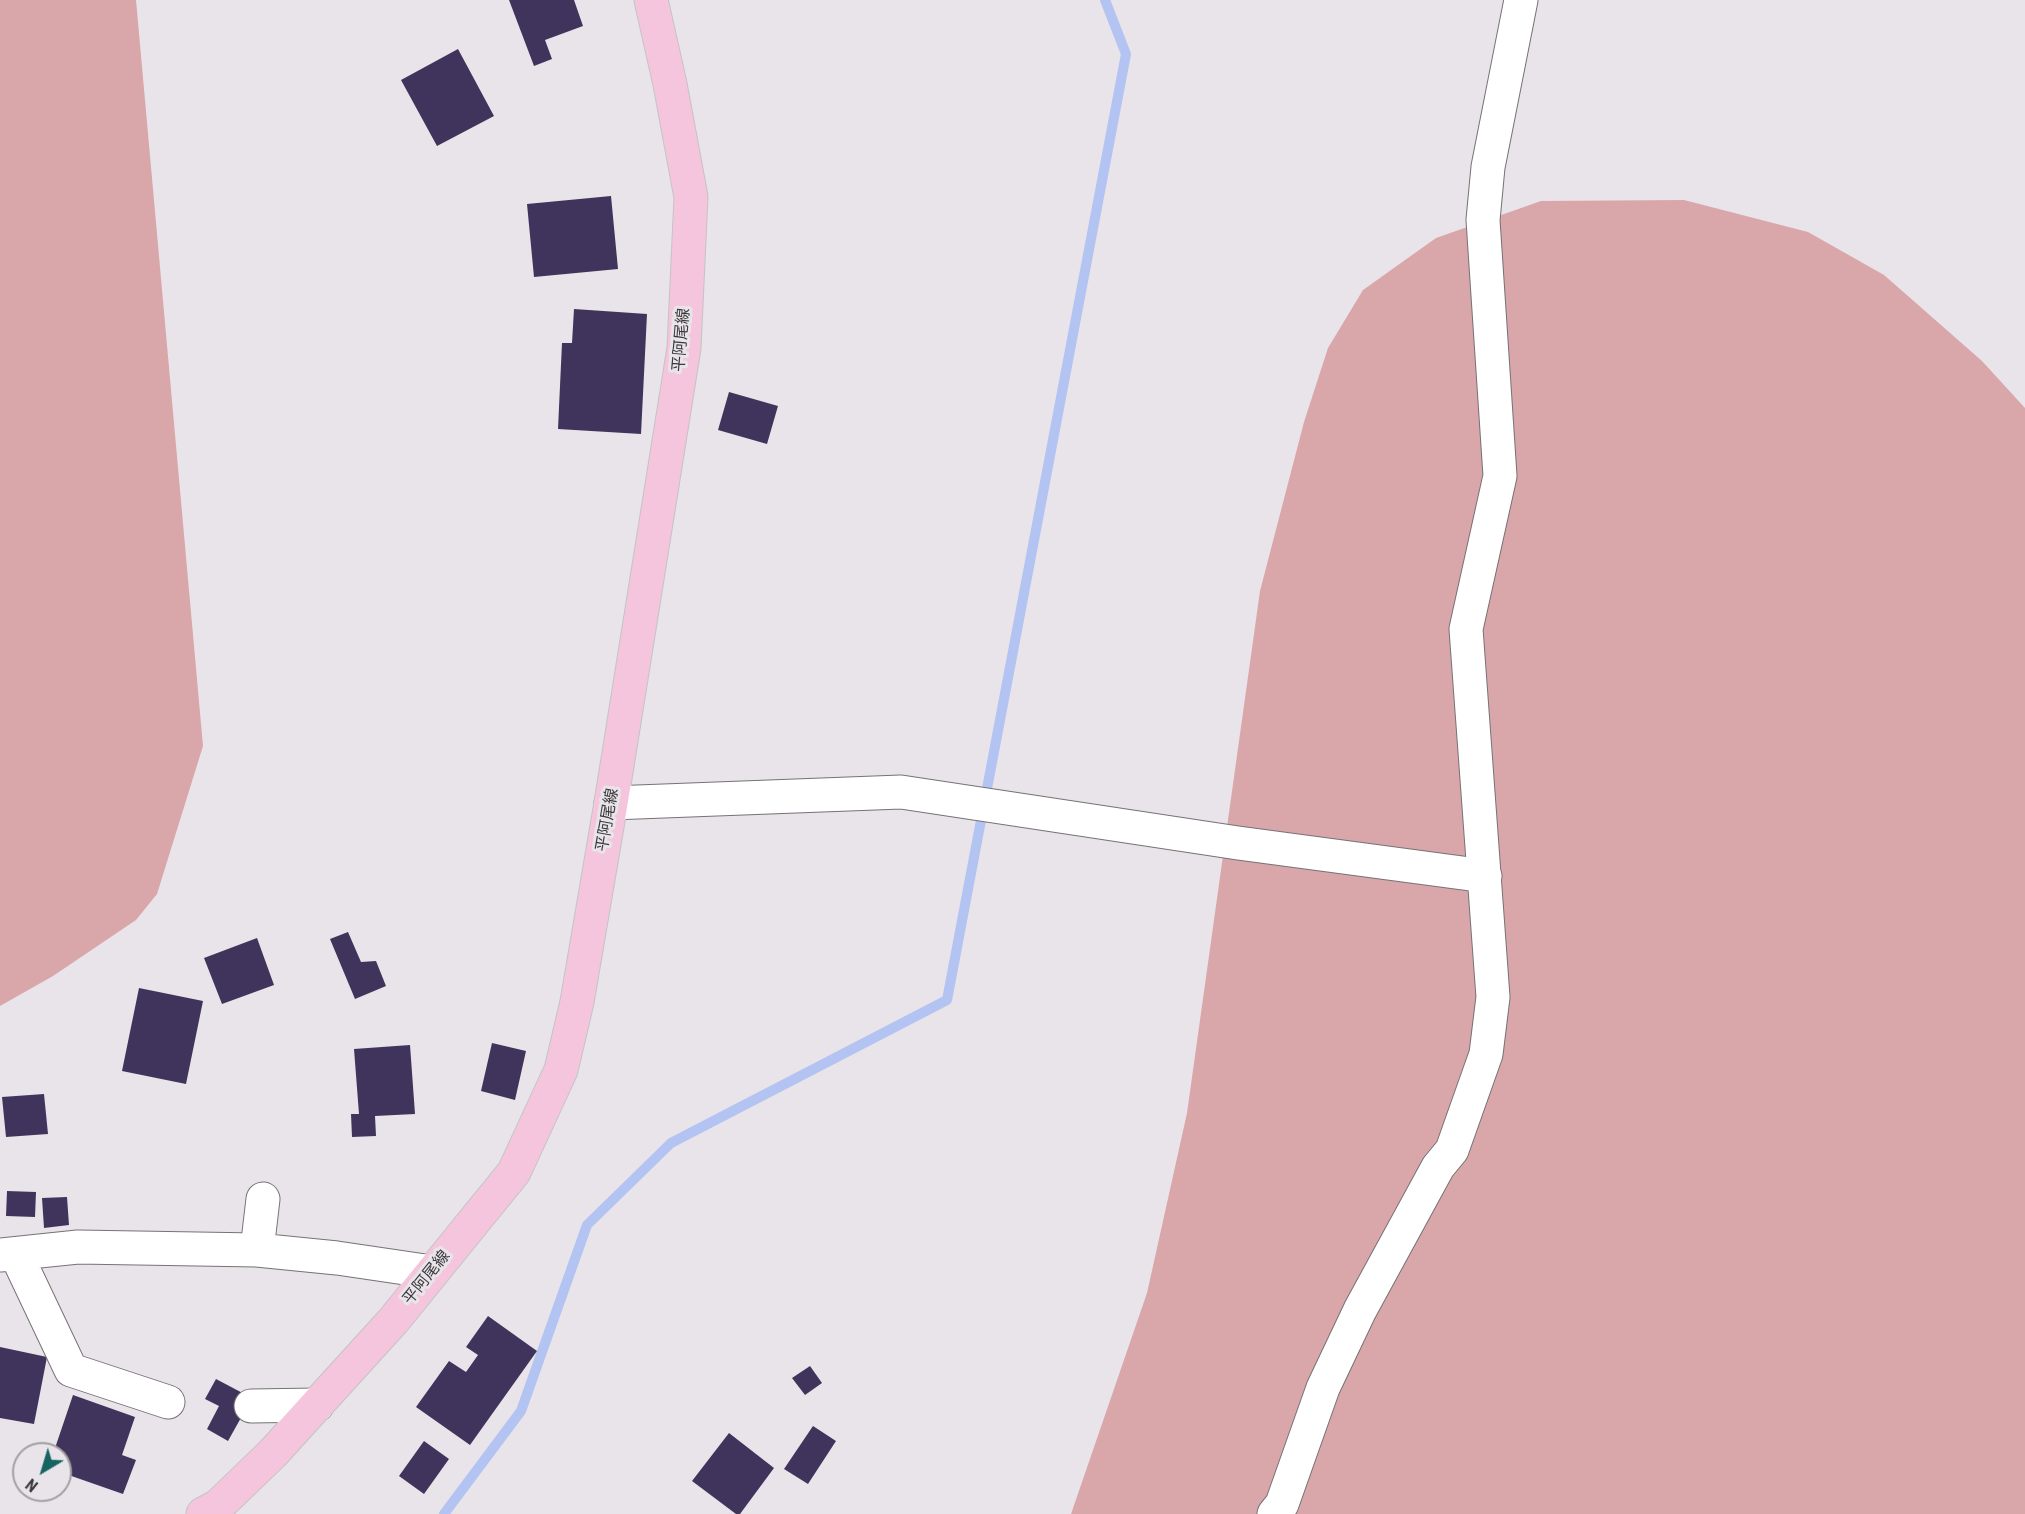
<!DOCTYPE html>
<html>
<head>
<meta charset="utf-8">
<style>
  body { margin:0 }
  #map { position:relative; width:2025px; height:1514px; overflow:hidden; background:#e8e4e9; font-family:"Roboto Condensed",sans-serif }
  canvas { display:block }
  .north { position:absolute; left:12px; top:1442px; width:60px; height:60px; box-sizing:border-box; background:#e8e4e9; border:2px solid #a3a0a3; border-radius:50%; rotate:218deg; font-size:16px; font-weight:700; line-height:24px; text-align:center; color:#3b393b }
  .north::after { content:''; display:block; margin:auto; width:21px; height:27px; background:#166461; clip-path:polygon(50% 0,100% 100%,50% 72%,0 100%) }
</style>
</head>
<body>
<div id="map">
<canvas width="2025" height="1514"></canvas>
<div class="north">N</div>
</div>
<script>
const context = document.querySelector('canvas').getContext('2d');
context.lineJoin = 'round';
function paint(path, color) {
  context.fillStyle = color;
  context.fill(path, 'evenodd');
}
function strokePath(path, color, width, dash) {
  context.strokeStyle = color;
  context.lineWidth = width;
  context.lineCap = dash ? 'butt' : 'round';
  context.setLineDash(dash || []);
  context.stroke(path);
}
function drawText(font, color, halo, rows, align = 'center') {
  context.font = font + ' "Roboto Condensed","Noto Sans JP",sans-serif';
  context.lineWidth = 6;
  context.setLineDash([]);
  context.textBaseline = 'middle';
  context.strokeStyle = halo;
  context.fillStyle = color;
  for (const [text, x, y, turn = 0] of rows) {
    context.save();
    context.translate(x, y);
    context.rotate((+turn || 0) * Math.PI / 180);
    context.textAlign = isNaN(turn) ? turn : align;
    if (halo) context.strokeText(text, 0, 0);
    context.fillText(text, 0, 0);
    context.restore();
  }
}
const green = new Path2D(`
  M0 0H136L203 746 157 894 136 920 53 976 0 1006Z
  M1684 200 1808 232 1884 275 1982 361 2025 408V1514H1071L1147 1293 1187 1113 1260 591 1304 422 1328 348 1363 290 1436 238 1541 201Z`);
const stream = new Path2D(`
  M444 1514 521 1411 587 1225 671 1143 947 1000 1126 54 1105 0`);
const building = new Path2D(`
  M509 0H574L583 26 545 40 552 59 534 66Z
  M458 49 494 116 437 146 401 80Z
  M611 196 618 269 534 277 527 204Z
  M574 309 647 314 641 434 558 429 562 343H572Z
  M729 392 778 406 767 444 718 430Z
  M348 932 361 962 376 961 386 986 355 999 330 939Z
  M257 938 274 985 222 1004 204 958Z
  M139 988 203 1001 186 1084 122 1071Z
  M492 1043 526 1051 515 1100 481 1091Z
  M410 1045 415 1114 375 1116 376 1136 352 1137 351 1114H359L354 1049Z
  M44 1094 48 1134 6 1137 2 1097Z
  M7 1191 36 1192 35 1217 6 1216Z
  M67 1197 69 1225 44 1228 42 1198Z
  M488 1316 537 1351 470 1445 416 1407 449 1361 466 1372 478 1355 466 1347Z
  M0 1347 47 1357 34 1424 0 1418Z
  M810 1366 822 1383 805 1395 792 1378Z
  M216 1379 252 1398 228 1441 207 1429 219 1406 205 1399Z
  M73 1395 135 1417 122 1455 136 1460 123 1494 60 1472V1454H53Z
  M813 1426 836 1441 808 1484 784 1469Z
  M729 1433 774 1468 740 1514H736L692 1481Z
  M424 1441 449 1459 424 1494 399 1476Z`);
const minor = new Path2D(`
  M611 803 901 792 1238 843 1485 876
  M257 1250 263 1199
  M16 1254 71 1370 168 1402
  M0 1255 78 1247 257 1250 337 1258 432 1272
  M251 1406 317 1405
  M1274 1514 1282 1504 1323 1388 1360 1310 1438 1167 1452 1150 1486 1054 1493 997 1466 629 1500 476 1483 220 1488 167 1521 0`);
const major = new Path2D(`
  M203 1514 218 1506 273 1453 393 1321 514 1172 561 1070 577 1002 611 803 684 348 691 197 670 84 651 0`);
const streetNames = [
  ["平阿尾線",682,340,-85],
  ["平阿尾線",608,820,-80],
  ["平阿尾線",427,1278,-51]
];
paint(green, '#d9a7a9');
strokePath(stream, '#b3c3f2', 10);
paint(building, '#40345c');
strokePath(minor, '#767276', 35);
strokePath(major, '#c4c4c4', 35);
strokePath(minor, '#fff', 33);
strokePath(major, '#f4c5dc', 33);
drawText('16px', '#3b393b', '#e8e4e9', streetNames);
</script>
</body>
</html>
